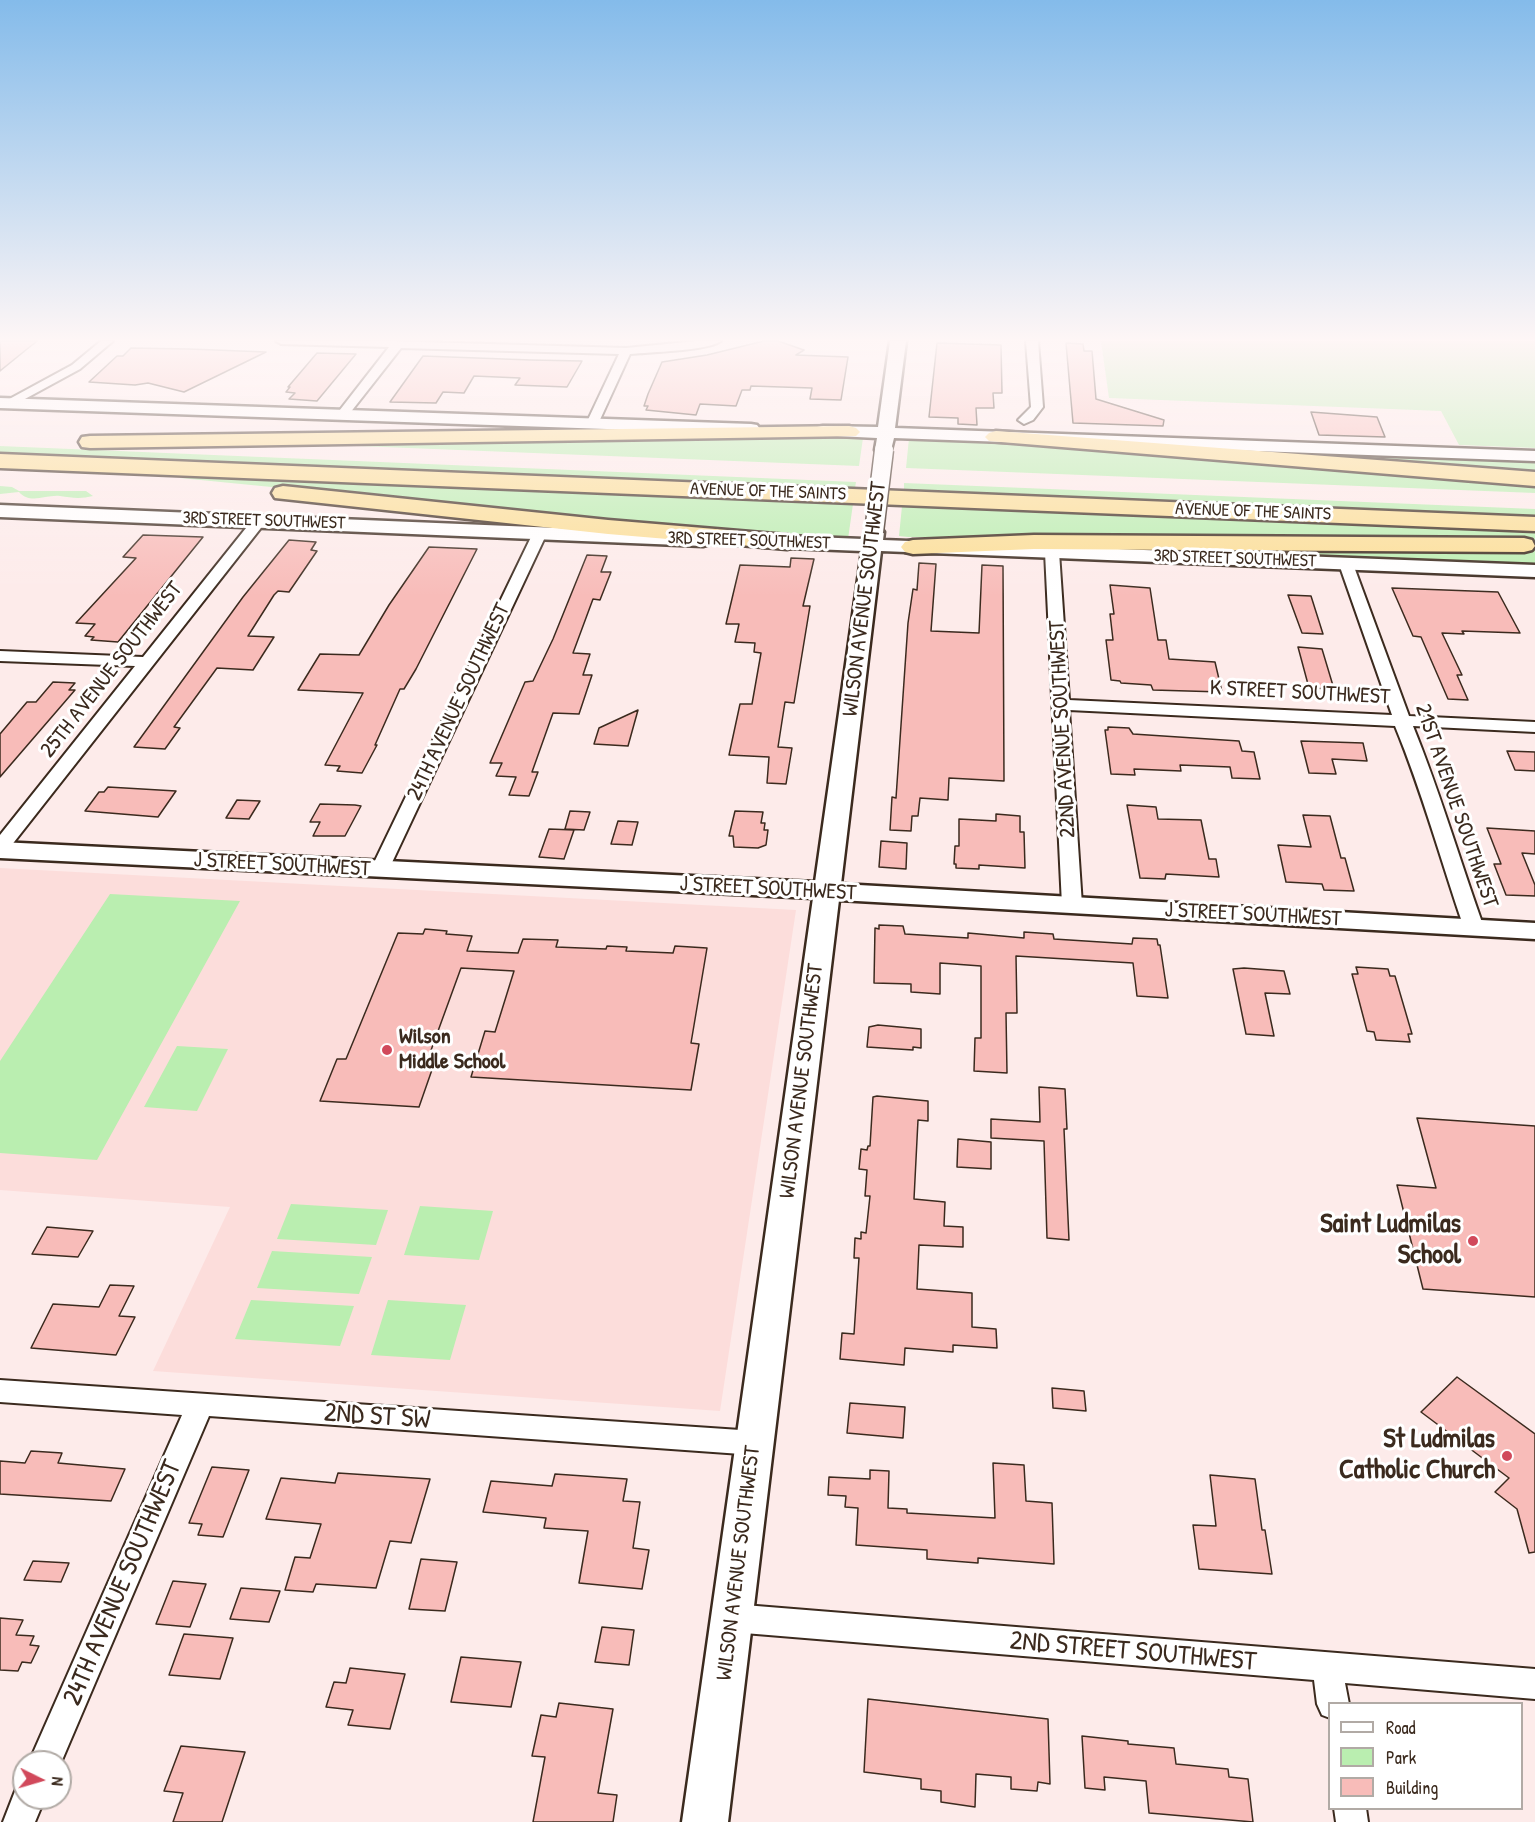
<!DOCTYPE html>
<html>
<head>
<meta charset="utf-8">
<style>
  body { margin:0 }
  #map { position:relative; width:1535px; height:1822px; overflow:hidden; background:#fdebea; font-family:"Patrick Hand",sans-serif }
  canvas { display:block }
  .legend { position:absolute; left:1328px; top:1702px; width:195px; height:108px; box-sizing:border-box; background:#fff; border:2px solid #b1aaa5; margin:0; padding:8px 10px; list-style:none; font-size:18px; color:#3b2a1e }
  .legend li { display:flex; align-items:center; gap:12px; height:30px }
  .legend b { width:30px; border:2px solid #b1aaa5 }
  .north { position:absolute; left:12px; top:1750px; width:60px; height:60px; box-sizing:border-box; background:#fff; border:2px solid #b1aaa5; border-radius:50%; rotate:95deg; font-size:16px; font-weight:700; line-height:24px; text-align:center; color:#3b2a1e }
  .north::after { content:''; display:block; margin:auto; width:21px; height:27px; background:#d1495b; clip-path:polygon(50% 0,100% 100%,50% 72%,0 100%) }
</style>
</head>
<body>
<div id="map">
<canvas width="1535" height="1822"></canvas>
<ul class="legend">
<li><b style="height:8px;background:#fff"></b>Road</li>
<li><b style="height:16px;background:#baeeb0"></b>Park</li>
<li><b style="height:16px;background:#f8bcb9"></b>Building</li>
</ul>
<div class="north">N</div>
</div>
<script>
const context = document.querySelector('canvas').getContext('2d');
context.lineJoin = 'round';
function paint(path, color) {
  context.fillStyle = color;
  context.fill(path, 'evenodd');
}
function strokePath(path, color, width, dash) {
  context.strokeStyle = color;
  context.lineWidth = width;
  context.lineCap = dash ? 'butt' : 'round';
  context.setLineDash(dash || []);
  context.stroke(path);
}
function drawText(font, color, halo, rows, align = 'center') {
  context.font = font + ' "Patrick Hand",sans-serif';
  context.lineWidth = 6;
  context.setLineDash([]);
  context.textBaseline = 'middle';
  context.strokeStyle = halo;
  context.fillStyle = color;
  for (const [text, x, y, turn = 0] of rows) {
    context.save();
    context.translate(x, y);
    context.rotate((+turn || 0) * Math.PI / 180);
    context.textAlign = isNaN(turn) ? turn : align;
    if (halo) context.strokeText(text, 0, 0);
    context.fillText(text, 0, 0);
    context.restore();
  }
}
const built = new Path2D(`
  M0 868 796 910 720 1411 153 1371 230 1207 0 1190Z`);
const green = new Path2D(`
  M1101 341H1535V448L1459 445 1441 411 1109 398Z
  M754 436 863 438 859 466 308 444Z
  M909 438 995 440 1535 482V493L906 468Z
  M1173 444 1535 461V477Z
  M0 446 856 482 855 488 0 453Z
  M191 477 853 504 848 539 779 537 180 478Z
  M904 483 1535 509V516L904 490Z
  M0 486 12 487 19 491H86L93 496C81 499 72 498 60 496 47 494 30 505 19 492L0 494Z
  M902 506 1535 533V542L908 537 899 536Z
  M1057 545 1535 548V566Z
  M110 894 240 901 97 1160 0 1153V1061Z
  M177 1046 228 1049 197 1111 144 1107Z
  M291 1204 388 1210 376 1245 277 1239Z
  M420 1206 493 1211 479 1260 404 1255Z
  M272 1251 372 1257 359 1294 257 1288Z
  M251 1300 354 1306 340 1346 235 1339Z
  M388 1300 466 1305 450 1360 371 1355Z`);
const building = new Path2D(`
  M0 341H37L0 371Z
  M764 341H778L804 350 796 355 848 357 841 400 810 399 812 388 751 386 750 390H742L736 406 700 404 696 415 646 410 648 406H644L648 394 662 362 707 355Z
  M937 343 1001 345 1002 393H993L994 408H976L977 425 958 424V418L929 417Z
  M1066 343 1083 344 1084 351H1092L1096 399 1164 420 1163 426 1073 423Z
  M131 348 189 349 266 352 184 392 148 383 135 385 89 382 117 356H123Z
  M317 353 356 354 317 401 289 399 295 393 286 392 290 387H288Z
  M423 356 531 360 582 361 567 387 515 385 520 378 474 376 464 393 443 392 436 403 390 402Z
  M1311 412 1377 417 1385 437 1319 435Z
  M143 535 203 537 118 642 91 640 94 637 85 636 95 624 76 623 136 558 123 557Z
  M289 540 316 542 311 550 317 551 289 592 278 591 274 595 248 636 274 637 253 670 217 668 174 727 180 728 165 749 134 747 243 597Z
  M429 547 477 549 416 669 404 689H400L375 745H377L362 773 337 771 340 766 325 765 363 693 298 690 320 654 359 655 389 605Z
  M587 555 607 556 601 572H611L600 600 593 599 573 653 590 654 583 675H592L579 714 553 713 532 772H538L529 796 509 795 516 777 496 776 502 763H490L525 682 533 681 553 639Z
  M791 558 814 559 803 606H810L794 703 785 702 778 747 792 748 786 784 767 783 769 757 729 755 740 704H752L761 653 754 652 755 643 735 642 739 624H726L740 565 790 567Z
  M919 563 936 564 931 631 979 633 982 565 1003 566 1004 781 949 778 948 800 920 798 918 816H912L911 831 890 830 892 797 896 798 908 623 913 589 917 590Z
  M1110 585 1150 588 1158 640H1166L1169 659 1215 662 1222 692 1153 690 1151 685 1121 683 1120 681 1111 680 1106 640H1113L1110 614H1114Z
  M1392 588 1498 592 1520 633 1462 631 1464 634 1442 633 1462 675H1457L1468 700 1448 699 1421 637 1413 636Z
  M1288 595 1311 596 1323 634 1302 633Z
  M1298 647 1322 649 1334 689 1309 688Z
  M53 682 75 683 69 690H75L0 777V734L27 702H36Z
  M638 710 628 746 594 744 599 728Z
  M1108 727 1129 728 1133 734 1239 741 1242 751 1254 752 1260 779 1232 778 1230 767 1180 765 1181 771 1134 769 1135 775 1111 774 1105 730H1108Z
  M1301 741 1363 743 1367 761 1332 759 1336 774 1309 773Z
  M1507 751 1535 752V771L1515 770Z
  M108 787 176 791 158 817 85 811 99 792H104Z
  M237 800 260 801 249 819 226 818Z
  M320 804 355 805 361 806 345 836H313L320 822H310Z
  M1127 805 1156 807 1158 819 1201 820 1209 859H1216L1219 877 1166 874 1165 879 1140 878Z
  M570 811 590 812 584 830 565 829Z
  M735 811 763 812 761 823H765L764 830H768L766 845 758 848 734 847 733 836H729Z
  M996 814 1020 816V832H1024L1025 868 979 865V869L956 868V864H954L955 846H959V819L996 821Z
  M1303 815 1330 816 1341 858H1345L1354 891 1324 890 1322 884 1286 882 1278 845 1311 847Z
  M618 821 638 822 632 845 611 844Z
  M1487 828 1535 831V854L1522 853 1535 885V896L1506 895 1494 864H1501Z
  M549 829 574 830 564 859 539 857Z
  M881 841 907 843 906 869 879 867Z
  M879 925 903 926 905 934 968 938V933L1024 938V932L1053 934 1054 939 1132 944 1133 938 1157 939 1158 945H1160L1168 998 1137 996 1133 963 1016 956 1017 1013H1006L1007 1073 974 1071 975 1038H981V966L940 963V994L911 992V984L874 983 875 928 879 929Z
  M425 929 447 931 446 934 472 936 467 951 518 953 523 939 558 940 556 947 606 949 607 946 627 947 626 951 673 953 675 946 707 948 691 1043 699 1044 691 1090 471 1077 485 1031 495 1032 514 971 461 968 426 1064H434L419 1107 320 1101 337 1059H346L398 933 423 934Z
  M1356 967 1388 969 1390 976H1395L1412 1034H1408L1410 1042 1376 1040 1374 1032 1367 1031 1352 974H1358Z
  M1244 968 1284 971 1290 994 1265 993 1274 1036 1246 1034 1233 969Z
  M878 1025 921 1029V1048L913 1047V1050L867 1047 869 1027Z
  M1039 1087 1065 1089 1067 1129H1064L1069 1240 1047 1238 1044 1141 991 1138V1119L1040 1122Z
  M877 1096 928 1101V1121L918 1120 914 1199 945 1202 944 1226 963 1227V1247L919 1245 917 1289 972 1293V1327L996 1329 997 1348 953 1345V1352L905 1348 904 1365 840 1359 842 1333 854 1334 859 1258H854L855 1238 861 1239V1232L866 1233 870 1196H865L867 1170 859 1169 861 1149 867 1150 868 1146H870L873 1097Z
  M1417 1118 1535 1126V1297L1423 1289 1397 1185 1436 1188Z
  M958 1139 991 1142V1169L957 1167Z
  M47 1227 93 1231 78 1257 32 1254Z
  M110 1285 134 1286 119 1316 135 1317 116 1355 31 1348 53 1304 99 1307Z
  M1457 1377 1535 1434V1552L1529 1553 1517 1509 1495 1492 1509 1478 1421 1412Z
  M1052 1388 1084 1391 1086 1411 1053 1408Z
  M850 1403 905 1407 903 1438 847 1433Z
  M31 1451 62 1453 58 1463 125 1469 111 1501 0 1494V1461L25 1463Z
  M993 1463 1024 1465 1026 1501 1052 1503 1054 1564 978 1558V1563L927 1559V1550L856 1545 858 1508 845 1507 846 1496 828 1495 829 1477 870 1479V1470L889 1471 888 1508 907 1509V1513L995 1518Z
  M212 1467 249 1470 223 1537 198 1535 202 1524 189 1523Z
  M338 1473 430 1479 411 1543 390 1541 376 1588 316 1584 313 1592 285 1590 295 1557 310 1558 321 1524 266 1519 281 1478 335 1483Z
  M555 1474 627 1479 623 1501 640 1502 633 1548 649 1550 642 1589 579 1583 588 1531 544 1528 546 1518 483 1512 491 1481 552 1486Z
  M1210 1475 1255 1479 1262 1530H1265L1272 1574 1199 1569 1193 1525 1216 1526Z
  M421 1559 457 1562 445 1611 409 1609Z
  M33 1561 69 1563 61 1582 24 1580Z
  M173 1581 206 1584 190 1627 156 1624Z
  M241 1588 280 1591 269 1622 230 1619Z
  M0 1618 23 1620 16 1635 34 1636 30 1645 39 1646 31 1663 22 1662 18 1671 0 1670Z
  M602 1627 634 1630 629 1665 595 1662Z
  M184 1634 233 1638 220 1679 169 1675Z
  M461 1657 521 1662 511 1707 451 1702Z
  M350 1668 405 1674 390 1729 348 1725 353 1710 326 1707 334 1682 346 1683Z
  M868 1699 1048 1719 1050 1784 1038 1782 1037 1791 1011 1789V1777L976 1774 975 1807 941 1802V1791L921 1789V1779L864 1772Z
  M559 1703 613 1709 598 1793 617 1795 613 1822H533L545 1757 532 1756 541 1715 556 1717Z
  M1082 1736 1128 1741V1744L1174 1748 1176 1764 1228 1769 1229 1777 1248 1779 1253 1822 1149 1813 1146 1781 1104 1777 1105 1790 1085 1788Z
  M181 1746 245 1752 222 1822H173L183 1793 164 1791Z`);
const street = new Path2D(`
  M101 341H113L80 369 12 406 8 407 2 403 72 365Z
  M276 341H387L626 348 697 341H721C708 351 649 352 630 354L598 424 592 428 586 424 619 354 401 348 346 418 342 419 336 415 389 347 281 344Z
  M1026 341H1038L1043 407 1033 420 1024 424 1018 420 1031 407Z
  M259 517 264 518 266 521 264 524 7 851 0 853V835L135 666 0 661V651L143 657 254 518Z
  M540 529 547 533 388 871 386 875H372L370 871 533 533Z
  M1052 548 1059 552 1069 700 1392 715 1339 564 1346 560 1353 564 1409 716 1535 722V732L1413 726C1440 792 1460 861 1484 928L1481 932H1467L1464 928C1441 861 1422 791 1395 726L1069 710 1082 905 1079 909H1065L1062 905 1045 552Z
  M0 1380 755 1431 765 1435 769 1443 765 1451 755 1455 209 1416 60 1765V1762H29L182 1415 0 1402Z
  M732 1604 1535 1669V1699L1345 1683 1349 1704H1330V1718L1322 1715 1317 1704 1314 1680 732 1632 721 1628 717 1618 721 1608Z
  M24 1784V1798H45L35 1822H3L17 1786Z
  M1334 1808H1366L1368 1822H1336Z`);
const secondary = new Path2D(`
  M890 341H906L895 428 1535 451V461L894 438 890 454H878L875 450 877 438 817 435 814 431 817 427 823 426 878 427Z
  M0 398 751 424 757 425 760 429 757 433 751 434 0 408Z
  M0 505 703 534 710 536 713 540 710 544 703 546 0 517Z
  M874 526 881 528 884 532 883 540 1535 565V577L881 551 841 884 1535 923V939L839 900 728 1822H682L813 898 0 858V842L815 882 862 551 763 547 756 545 753 541 756 537 763 535 863 539 867 528Z`);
const highway = new Path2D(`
  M849 426 856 428 860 432 856 436 90 448 82 447 79 442 82 437 90 436Z
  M996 431 1535 472V486L989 441 985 437 989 433Z
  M0 454 1535 517V531L0 468Z
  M283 486 608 520 787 535 795 537 799 542 795 547 787 549 608 534 275 498 272 493 275 488Z
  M1034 535 1524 538 1532 540 1535 546 1532 550 1524 552 1034 549 913 554 905 552 901 547 905 542 913 540Z`);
const secondaryBridge = new Path2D(`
  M874 532 884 450`);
const markers = [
  [387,1050,6,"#d1495b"],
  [1473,1241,6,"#d1495b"],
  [1507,1456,6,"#d1495b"]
];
const farStreetnames = [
  ["AVENUE OF THE SAINTS",768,492,2],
  ["AVENUE OF THE SAINTS",1253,512,2],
  ["3RD STREET SOUTHWEST",264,521,2],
  ["3RD STREET SOUTHWEST",749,541,2],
  ["3RD STREET SOUTHWEST",1235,559,2]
];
const streetNames = [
  ["WILSON AVENUE SOUTHWEST",865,599,-83],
  ["25TH AVENUE SOUTHWEST",112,670,-52],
  ["K STREET SOUTHWEST",1300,693,3],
  ["24TH AVENUE SOUTHWEST",459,702,-65],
  ["22ND AVENUE SOUTHWEST",1063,729,-93],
  ["21ST AVENUE SOUTHWEST",1456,806,71],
  ["J STREET SOUTHWEST",282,865,3],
  ["J STREET SOUTHWEST",768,889,3],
  ["J STREET SOUTHWEST",1253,915,3],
  ["WILSON AVENUE SOUTHWEST",802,1081,-83],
  ["WILSON AVENUE SOUTHWEST",739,1563,-83]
];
const poiNames = [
  ["Wilson",399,1037],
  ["Middle School",399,1062]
];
const nearPoinames = [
  ["Saint Ludmilas",1461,1225],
  ["School",1461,1256],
  ["St Ludmilas",1495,1440],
  ["Catholic Church",1495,1471]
];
const nearStreetnames = [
  ["2ND ST SW",377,1417,4],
  ["24TH AVENUE SOUTHWEST",123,1583,-67],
  ["2ND STREET SOUTHWEST",1133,1652,5]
];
paint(built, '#fcdddb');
paint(green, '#baeeb0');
paint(building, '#f8bcb9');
strokePath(building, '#3b2a1e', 1.5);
strokePath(street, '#3b2a1e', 4);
strokePath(secondary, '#3b2a1e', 5);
strokePath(highway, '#3b2a1e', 5);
paint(street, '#fff');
paint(secondary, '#fff');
paint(highway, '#fbde96');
strokePath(secondaryBridge, '#3b2a1e', 21, []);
strokePath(secondaryBridge, '#fff', 18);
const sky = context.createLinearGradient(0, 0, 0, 596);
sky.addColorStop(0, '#84bbea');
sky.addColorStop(0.57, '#fef6f6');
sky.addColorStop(1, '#fef6f600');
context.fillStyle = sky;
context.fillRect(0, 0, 1535, 596);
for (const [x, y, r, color] of markers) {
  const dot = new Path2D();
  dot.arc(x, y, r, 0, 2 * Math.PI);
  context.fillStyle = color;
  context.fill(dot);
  strokePath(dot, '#fff', 2);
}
drawText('18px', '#3b2a1e', '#fff', farStreetnames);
drawText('22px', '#3b2a1e', '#fff', streetNames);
drawText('bold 22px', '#3b2a1e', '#fff', poiNames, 'left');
drawText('bold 27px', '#3b2a1e', '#fff', nearPoinames, 'right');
drawText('27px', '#3b2a1e', '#fff', nearStreetnames);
</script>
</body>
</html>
